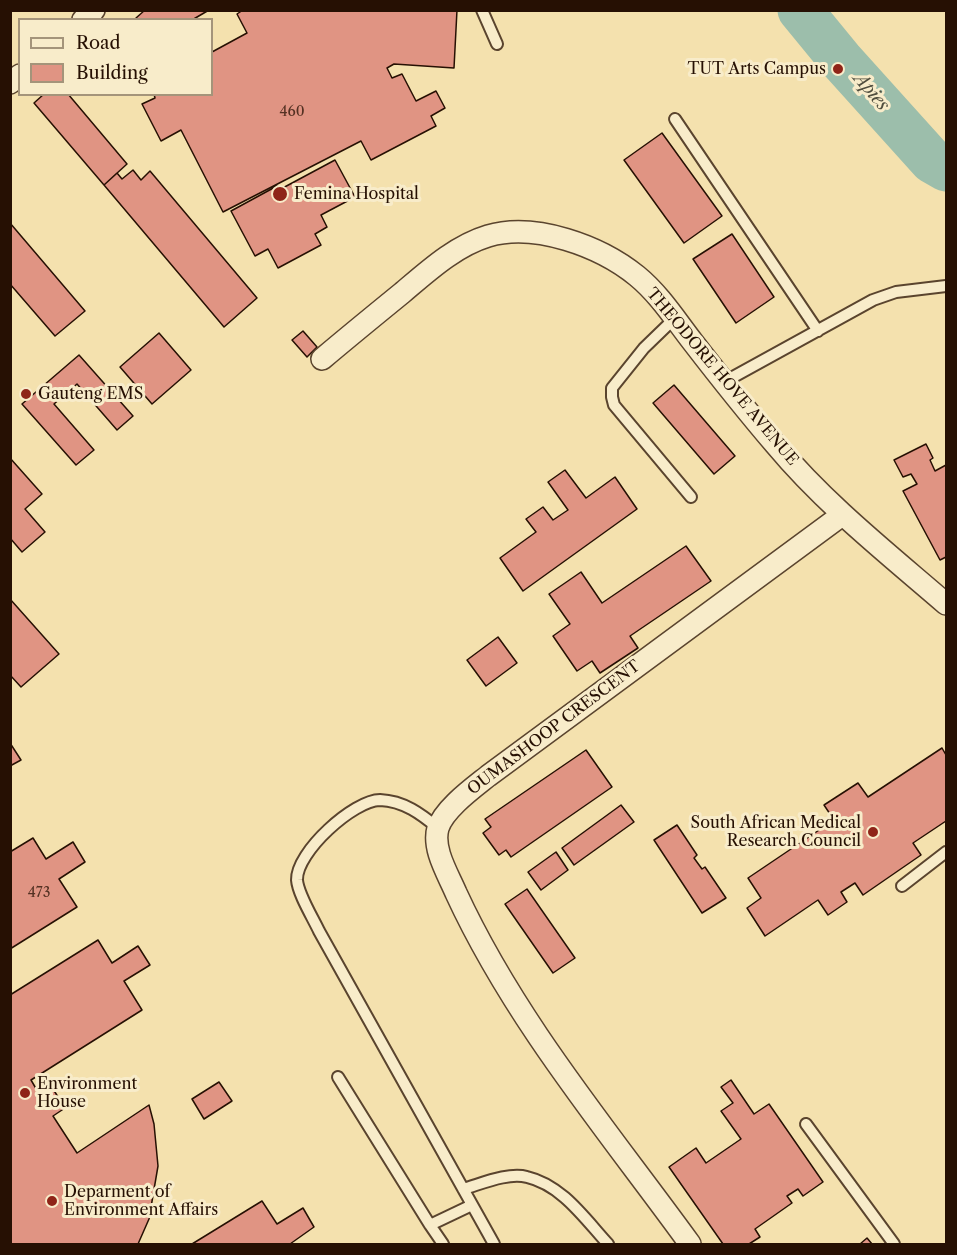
<!DOCTYPE html>
<html>
<head>
<meta charset="utf-8">
<style>
  body { margin:0 }
  #map { position:relative; width:957px; height:1255px; overflow:hidden; background:#f4e1ae; font-family:"Libre Caslon Text",serif }
  canvas { display:block }
  .frame { position:absolute; inset:0; border:12px solid #261003; pointer-events:none }
  .legend { position:absolute; left:18px; top:18px; width:195px; height:78px; box-sizing:border-box; background:#f8ecca; border:2px solid #a4947a; margin:0; padding:8px 10px; list-style:none; font-size:18px; color:#261003 }
  .legend li { display:flex; align-items:center; gap:12px; height:30px }
  .legend b { width:30px; border:2px solid #a4947a }
</style>
</head>
<body>
<div id="map">
<canvas width="957" height="1255"></canvas>
<div class="frame"></div>
<ul class="legend">
<li><b style="height:8px;background:#f8ecca"></b>Road</li>
<li><b style="height:16px;background:#e09483"></b>Building</li>
</ul>
</div>
<script>
const context = document.querySelector('canvas').getContext('2d');
context.lineJoin = 'round';
function strokePath(path, color, width, dash) {
  context.strokeStyle = color;
  context.lineWidth = width;
  context.lineCap = dash ? 'butt' : 'round';
  context.setLineDash(dash || []);
  context.stroke(path);
}
function paint(path, color) {
  context.fillStyle = color;
  context.fill(path, 'evenodd');
}
function drawText(font, color, halo, rows, align = 'center') {
  context.font = font + ' "Libre Caslon Text",serif';
  context.lineWidth = 6;
  context.setLineDash([]);
  context.textBaseline = 'middle';
  context.strokeStyle = halo;
  context.fillStyle = color;
  for (const [text, x, y, turn = 0] of rows) {
    context.save();
    context.translate(x, y);
    context.rotate((+turn || 0) * Math.PI / 180);
    context.textAlign = isNaN(turn) ? turn : align;
    if (halo) context.strokeText(text, 0, 0);
    context.fillText(text, 0, 0);
    context.restore();
  }
}
const river = new Path2D(`
  M800 10 841 60 932 161 946 169`);
const building = new Path2D(`
  M145 10H209L192 20H137L136 18Z
  M243 10H457L454 68 394 64 387 68 392 78 402 74 416 101 436 91 445 108 431 116 436 126 371 160 361 141 223 212 181 130 161 141 142 104 155 98 154 94H212V52L247 33 237 14Z
  M44 94H68L127 164 104 185 34 103Z
  M662 133 722 216 684 243 624 160Z
  M335 160 355 197 321 215 327 227 315 234 321 245 278 268 268 249 255 256 231 211 277 186 279 190Z
  M133 170 141 180 150 171 257 298 224 327 104 185 117 173 122 179Z
  M10 223 85 311 55 336 10 284Z
  M732 234 774 297 736 323 693 259Z
  M303 331 317 347 307 357 292 340Z
  M159 333 191 370 152 404 120 367Z
  M79 355 133 416 117 430 77 384 54 404 94 450 76 465 22 404Z
  M674 385 735 456 714 474 653 403Z
  M926 444 933 458 930 460 935 471 946 465V557L940 560 903 491 917 484 911 474 903 477 894 460Z
  M10 458 42 494 25 509 45 532 22 552 10 538Z
  M565 470 586 498 615 477 637 509 523 591 500 558 536 532 526 519 543 507 553 520 568 510 548 482Z
  M686 546 711 581 630 636 638 648 600 673 592 661 577 671 553 636 570 624 549 594 581 572 602 603Z
  M10 599 59 654 21 687 10 675Z
  M498 637 517 663 486 686 467 660Z
  M10 743 21 760 10 766Z
  M942 748 946 755V821L913 843 921 855 863 895 855 883 841 892 847 902 828 915 818 900 765 936 747 908 761 898 748 878 834 820 824 805 858 783 868 797Z
  M586 750 612 787 511 857 506 850 499 855 483 833 491 827 485 819Z
  M621 805 634 822 574 865 562 848Z
  M677 825 697 855 694 858 702 869 705 867 726 898 702 913 654 840Z
  M33 838 46 859 73 842 85 862 59 879 77 907 10 949V852Z
  M556 852 568 870 541 890 528 872Z
  M527 889 575 958 553 973 505 904Z
  M98 940 112 963 138 946 150 965 124 981 142 1010 31 1080 41 1097 53 1089 65 1108 53 1116 77 1153 149 1105 154 1124 158 1166 149 1219 138 1244H10V995Z
  M731 1080 754 1114 769 1104 823 1182 803 1196 798 1189 787 1196 792 1203 755 1229 760 1237 749 1244H723L669 1167 696 1148 706 1163 741 1139 721 1111 733 1103 721 1087Z
  M219 1082 232 1101 204 1119 192 1099Z
  M262 1201 277 1224 303 1208 314 1227 290 1244H192Z
  M867 1238 872 1244H860Z`);
const service = new Path2D(`
  M482 10 497 44
  M675 119 818 331
  M674 319 644 348 612 388V397L614 405 691 497
  M724 382 873 300 896 292 946 286
  M438 828C421 814 404 801 380 800 354 800 296 852 297 880 298 894 313 918 319 931L494 1244
  M902 886 946 852
  M338 1077 430 1225 472 1205
  M806 1124 894 1244
  M463 1189C481 1184 508 1172 527 1177 562 1185 585 1219 608 1244
  M430 1225 443 1244`);
const minor = new Path2D(`
  M83 20 94 10
  M10 83 20 75
  M322 359C348 337 375 315 402 293 428 271 455 246 488 236 535 222 600 246 637 276 659 294 675 319 692 341 719 376 746 410 775 444 825 504 887 553 946 604
  M690 1244C608 1131 515 1021 456 893 448 874 432 849 438 828 444 809 473 788 488 776L842 515`);
const markers = [
  [838,69,6,"#8f2418"],
  [280,194,8,"#8f2418"],
  [26,394,6,"#8f2418"],
  [873,832,6,"#8f2418"],
  [25,1093,6,"#8f2418"],
  [52,1201,6,"#8f2418"]
];
const numberNames = [
  ["460",292,112],
  ["473",39,893]
];
const poiNames = [
  ["TUT Arts Campus",826,69,"right"],
  ["Femina Hospital",294,194],
  ["Gauteng EMS",38,394],
  ["South African Medical",861,823,"right"],
  ["Research Council",861,841,"right"],
  ["Environment",37,1084],
  ["House",37,1102],
  ["Deparment of",64,1192],
  ["Environment Affairs",64,1210]
];
const streetNames = [
  ["THEODORE HOVE AVENUE",722,377,50],
  ["OUMASHOOP CRESCENT",554,728,-37]
];
const waterNames = [
  ["Apies",871,92,49]
];
strokePath(river, '#9cbeab', 45);
paint(building, '#e09483');
strokePath(building, '#261003', 1.5);
strokePath(service, '#5a442e', 14);
strokePath(minor, '#5a442e', 24);
strokePath(service, '#f8ecca', 10);
strokePath(minor, '#f8ecca', 21);
for (const [x, y, r, color] of markers) {
  const dot = new Path2D();
  dot.arc(x, y, r, 0, 2 * Math.PI);
  context.fillStyle = color;
  context.fill(dot);
  strokePath(dot, '#f8ecca', 2);
}
drawText('14px', '#543123', null, numberNames);
drawText('16px', '#261003', '#f8ecca', poiNames, 'left');
drawText('16px', '#261003', '#f8ecca', streetNames);
drawText('italic 18px', '#4f4d3e', '#f8ecca', waterNames);
</script>
</body>
</html>
